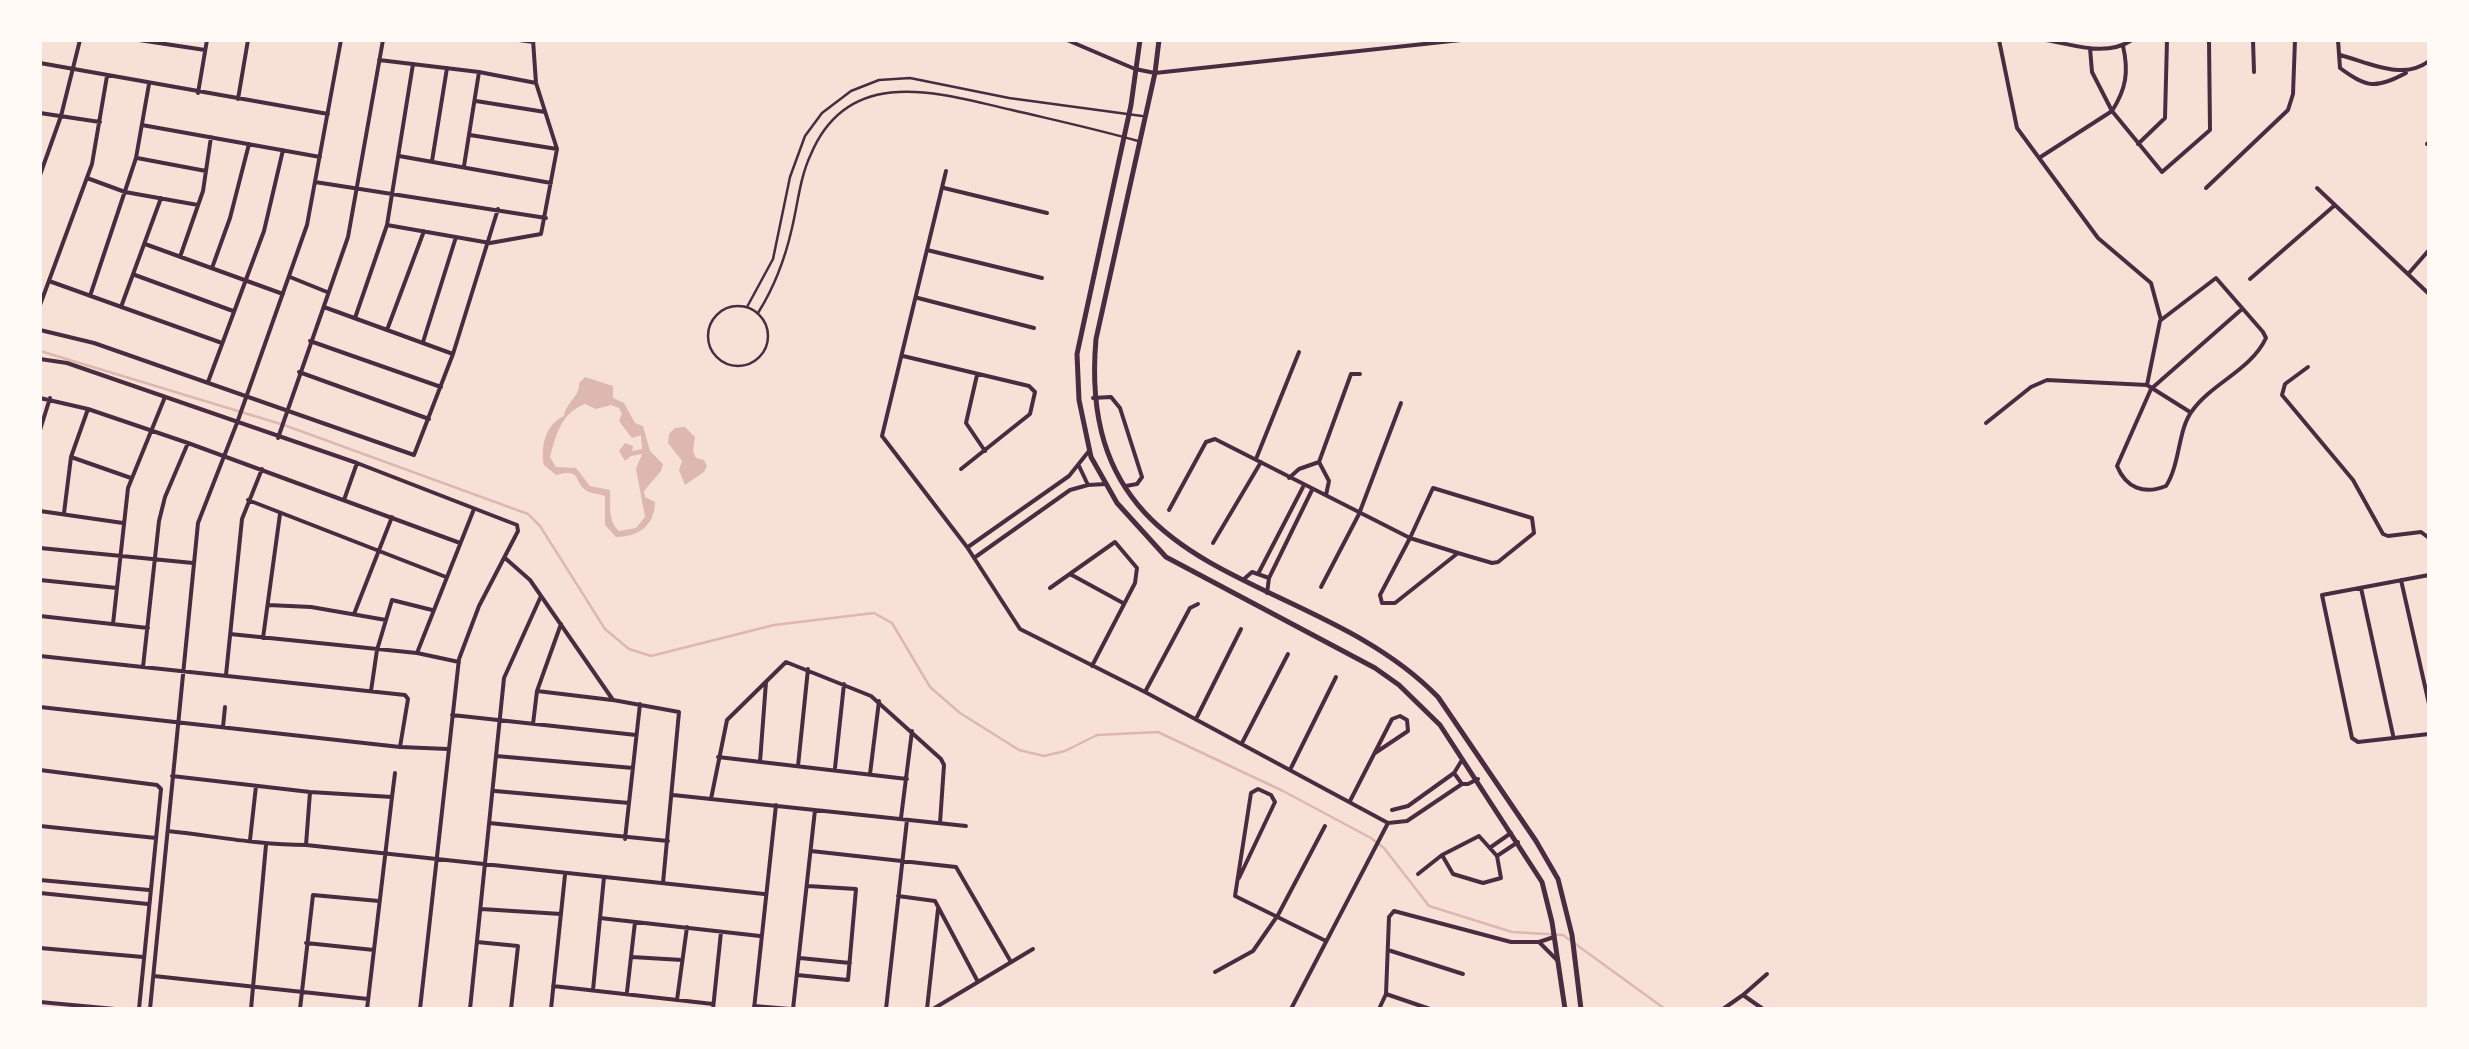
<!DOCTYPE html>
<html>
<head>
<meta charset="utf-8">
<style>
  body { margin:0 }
  #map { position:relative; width:2469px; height:1049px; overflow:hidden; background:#f7e1d7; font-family:"Archivo Narrow",sans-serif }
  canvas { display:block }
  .frame { position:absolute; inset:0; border:42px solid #fffaf5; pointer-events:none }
</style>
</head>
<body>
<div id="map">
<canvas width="2469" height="1049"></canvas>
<div class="frame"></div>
</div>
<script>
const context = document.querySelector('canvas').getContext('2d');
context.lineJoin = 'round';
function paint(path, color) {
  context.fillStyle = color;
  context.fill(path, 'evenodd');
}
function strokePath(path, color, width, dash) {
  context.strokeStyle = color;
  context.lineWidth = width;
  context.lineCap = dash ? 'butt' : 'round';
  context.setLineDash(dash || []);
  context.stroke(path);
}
const water = new Path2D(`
  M585 377 613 386V398L624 403 635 423 643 426 650 451 663 464 661 471 644 491 645 497 655 502C655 523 641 537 616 537L605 525V496C600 494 595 494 589 492 572 484 584 467 556 475L544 465C540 446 546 424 564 416 566 402 580 397 579 383ZM585 404 596 409 611 405 619 408 622 414 619 421 632 438 641 435 642 449 632 451 633 446 625 443 619 451 625 461 631 456 642 454 636 469 645 517 636 528 619 531C607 520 611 505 610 490L590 486 576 468 556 467 550 457C556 435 561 413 585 404Z
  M685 427 695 437 693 451 696 458 704 460 707 466 704 472 685 485 679 470 682 461 668 443 669 434 675 428Z`);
const stream = new Path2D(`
  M40 351 284 425 528 514 540 526 605 629 629 649 651 656 774 625 874 613 892 623 930 687 960 713 1019 750 1044 756 1065 751 1097 735 1158 732 1283 791 1371 838 1384 848 1429 906 1512 932 1563 935 1665 1009`);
const service = new Path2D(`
  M708 336a30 30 0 1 1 60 0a30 30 0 1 1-60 0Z
  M747 307 773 259 790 177 805 136 822 113 851 91 879 80 910 78 1009 98 1142 116
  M758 313C775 286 785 259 792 228 798 203 800 177 811 154 849 64 939 93 1012 110 1054 120 1096 129 1138 141`);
const minor = new Path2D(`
  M139 40 205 50
  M519 40 533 42
  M1067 40 1135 69 1155 73 1461 40
  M1999 40 2017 128 2098 238 2151 283 2161 320 2216 278 2263 332 2266 338C2251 370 2212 383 2192 411 2178 429 2180 465 2166 486 2144 495 2126 488 2117 466L2151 389 2242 309
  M2046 40C2075 45 2106 57 2132 40
  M2253 40 2254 72
  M2338 40 2340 68C2367 88 2376 89 2406 73
  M2123 46C2129 72 2126 89 2112 111L2162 172 2210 130 2209 40
  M2340 55C2370 63 2403 81 2429 61
  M379 60 479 72 536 83
  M40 63 328 114
  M198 93 207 40
  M238 99 248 40
  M476 101 545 112
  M40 113 100 122
  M142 125 320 157
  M470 135 557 149
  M2138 144 2165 118 2167 40
  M2427 144 2429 142
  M399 156 551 183
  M137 158 206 171
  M2039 158 2112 111 2092 72 2090 48
  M432 161 447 68
  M464 166 479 72
  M946 171 882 436 967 547 1020 629 1145 692 1388 823 1407 821 1462 784
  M40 175 61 116 80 40
  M87 178 125 192 198 205
  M315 182 546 218
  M944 188 1047 213
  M2206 188 2288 110 2293 94 2295 40
  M2317 188 2429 294
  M387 225 490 243 541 234 557 149 536 83 533 40
  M145 244 283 294
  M927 250 1042 278
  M180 257 203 191 211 137
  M212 268 230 218 249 144
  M2409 273 2429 250
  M135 275 233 311
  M290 277 327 292
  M2250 279 2335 205
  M49 281 222 343
  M90 296 136 158 149 84
  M918 298 1034 328
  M40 305 92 164 107 76
  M121 307 161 198
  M324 307 453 354
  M355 318 387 225 413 64
  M40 330 94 343 414 455 453 354 498 209
  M387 330 424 231
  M310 341 441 387
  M423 342 456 237
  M903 356 1029 386 1035 392 1030 414 961 469
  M40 359 67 363 357 463 517 525 518 531 479 606 459 659 420 1009
  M2308 367 2285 384 2282 395 2353 480 2383 534 2388 536 2421 532 2429 538
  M299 372 429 419
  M977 375 966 423 985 451
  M208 382 264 231 283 150
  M2147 385 2160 321
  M40 398 88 409 188 443 460 543
  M1093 398 1111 397 1120 408 1142 477 1137 484 1126 486
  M1986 423 2031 387 2047 380 2147 385 2190 412
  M40 430 50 398
  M278 438 348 237 383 40
  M71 457 131 478
  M1256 459 1299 352
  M1079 466 1088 485
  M1289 478 1299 469 1319 462
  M1326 495 1329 481 1319 462 1351 374H1360
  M248 500 446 577
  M344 500 357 463
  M1169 510 1206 442 1215 439 1410 538 1433 488 1532 518 1534 533 1498 562 1492 563 1458 553 1395 603H1382L1380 595 1410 538 1458 553
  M40 511 123 523
  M64 513 71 457 88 409
  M1213 543 1261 462
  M968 547 1069 476 1089 451
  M40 548 193 563
  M505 558 530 580 613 700 679 712 663 883
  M974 558 1070 490 1088 485 1106 484
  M1259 572 1303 487
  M1070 574 1123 603
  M2429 575 2322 595 2352 738 2358 742 2429 734
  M1269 578 1312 490
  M1244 579 1252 572 1269 578 1267 593
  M40 580 117 588
  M2401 580 2429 704
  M1321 587 1359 514 1401 403
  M1050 588 1115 542 1137 568 1135 583 1092 666
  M2361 588 2393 735
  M268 605 311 607 386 620
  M354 614 392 517
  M40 616 148 628
  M113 624 128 488 165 397
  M230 634 417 653 459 662
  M263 638 280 514
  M417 653 474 509
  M40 656 405 695 408 699 400 747
  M143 667 159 521 165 497 188 443
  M226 675 242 519 262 469
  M371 691 377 650 392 600 432 610
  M537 691 612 700
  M1145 692 1190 608 1198 604
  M40 707 400 747 448 749
  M452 715 636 735
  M1196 719 1241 629
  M533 724 537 691 561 624
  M223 727 225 707
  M1242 743 1288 654
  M496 756 633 768
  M718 757 907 779
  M1462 760 1454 773 1462 784H1468L1478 779
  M760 762 766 682
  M798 766 808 669
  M835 768 844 684
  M40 770 157 785 161 789 139 1009
  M1290 770 1336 677
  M870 774 879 701
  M172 776 310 792 392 797 367 1009
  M495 791 629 803
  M673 795 966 826
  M392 797 395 773
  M711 799 727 720 786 662 871 696 941 759 944 765 940 823
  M1350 801 1392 719 1400 716 1407 720 1408 731 1375 753
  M1392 810 1408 806 1454 773
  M901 818 912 731
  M489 823 668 841
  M40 826 156 838
  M168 831C214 836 259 845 306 845L764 894
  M625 839 640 704
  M250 840 256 786
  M306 845 310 792
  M1491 847 1511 833
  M811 851 956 867 1011 962
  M1497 856 1518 842
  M1418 874 1442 855 1479 836 1497 856 1501 878 1483 883 1453 874 1442 855
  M1239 878 1275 802 1271 795 1258 789 1251 793 1235 896 1326 941
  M40 880 149 890
  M40 893 148 904
  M898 896 935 901 978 982
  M481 909 561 914
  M600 918 760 936
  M1554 937 1539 942 1557 960
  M477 942 518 946 511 1009
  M306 943 374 950
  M40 948 143 957
  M1388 950 1463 974
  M632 957 682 960
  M800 958 850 963
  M1215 972 1253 951 1278 915 1325 826
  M797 975 848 980 856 889 808 886
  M154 976 368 999
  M553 986 713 1004
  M593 990 604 877
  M627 992 635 922
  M1386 994 1430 1009
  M677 1000 687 927
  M40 1002 115 1009
  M754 1006 790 1009
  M150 1009 198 523 237 423 307 225 341 40
  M251 1009 266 845
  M300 1009 313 895 379 901
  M470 1009 504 678 541 596
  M551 1009 565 875
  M713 1009 721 932
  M754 1009 776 805
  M793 1009 815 810
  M886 1009 907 820
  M927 1009 938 909
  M933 1009 1033 949
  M1291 1009 1388 823
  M1379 1009 1386 994 1389 917 1394 911 1511 942H1539
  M1723 1009 1743 995
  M1763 1009 1743 995 1767 974`);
const tertiary = new Path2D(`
  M1140 40 1131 105 1077 354 1079 400 1091 457 1117 503 1166 557 1375 668 1399 685 1440 725 1542 882 1552 922 1565 1009
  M1159 40 1155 73 1096 339C1074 591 1310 565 1438 697L1536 841 1558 879 1572 935 1581 1009`);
paint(water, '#dcb8b0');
strokePath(stream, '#dcb8b0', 2.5);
strokePath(service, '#4a2c40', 2.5);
strokePath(minor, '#4a2c40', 4);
strokePath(tertiary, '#4a2c40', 5);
</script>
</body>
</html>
